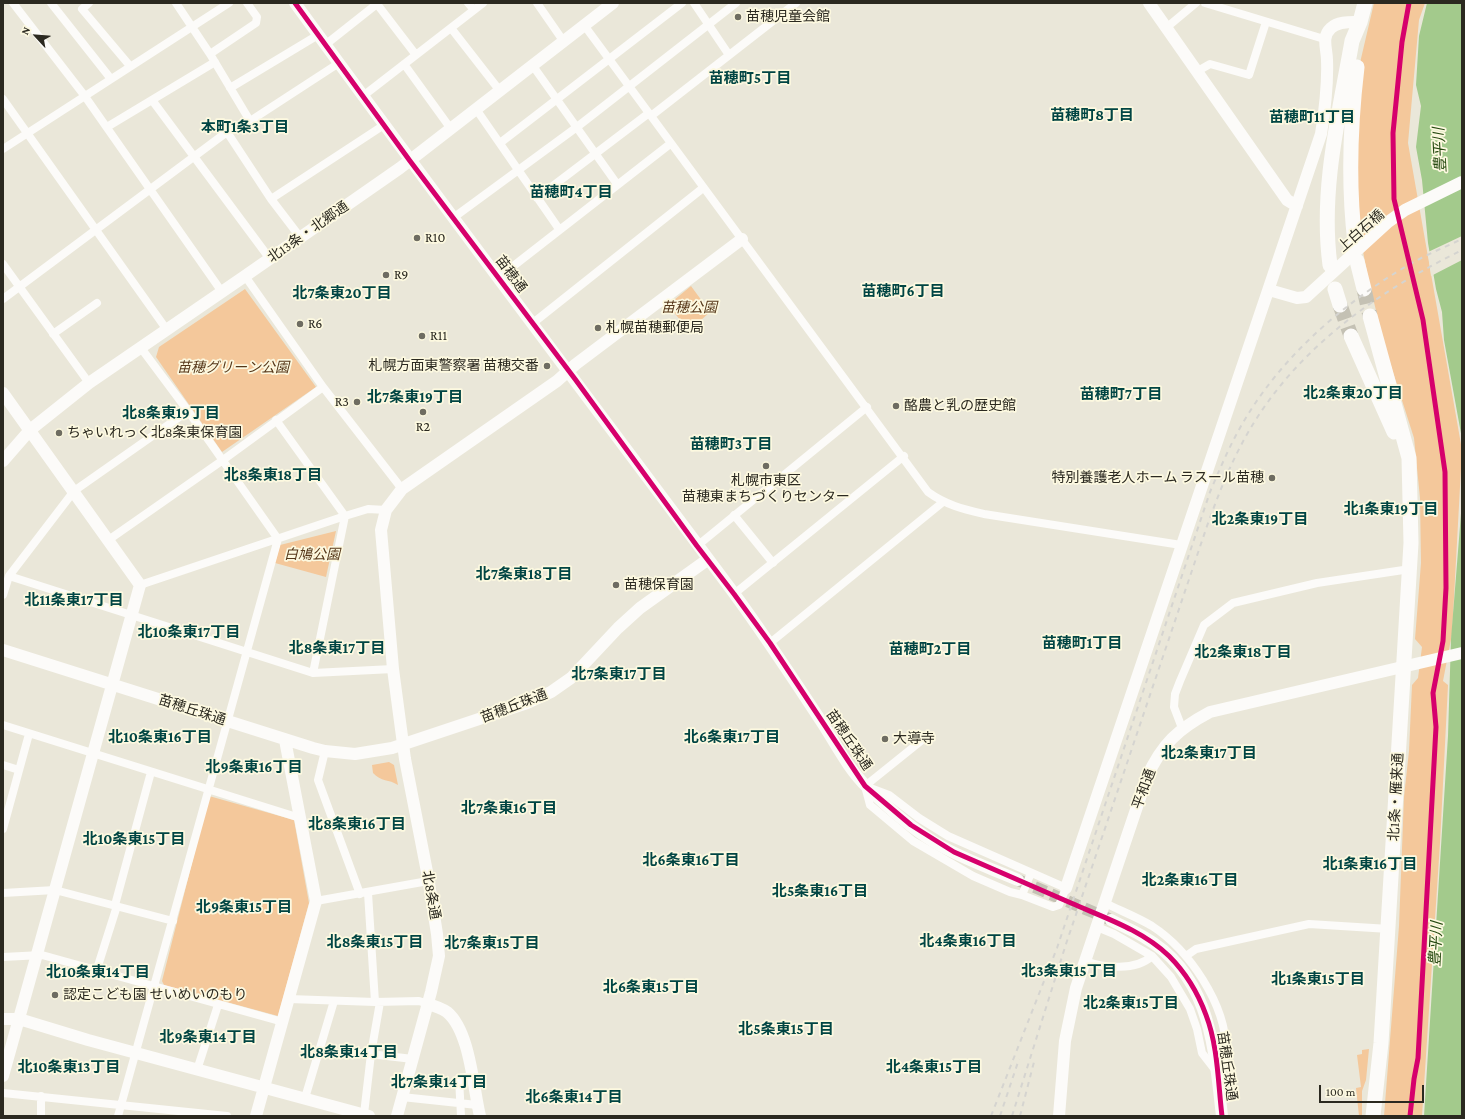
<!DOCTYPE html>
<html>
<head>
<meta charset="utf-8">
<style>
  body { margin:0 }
  #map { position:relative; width:1465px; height:1119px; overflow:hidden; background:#eae7d9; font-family:"Crimson Pro",serif }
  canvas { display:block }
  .frame { position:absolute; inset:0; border:4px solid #2b2920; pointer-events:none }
  .north { position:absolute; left:16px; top:16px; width:40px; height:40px; -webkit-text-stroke:3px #fdf9e0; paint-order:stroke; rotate:296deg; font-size:11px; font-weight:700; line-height:16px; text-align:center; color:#2b2920 }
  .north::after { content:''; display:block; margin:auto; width:14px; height:18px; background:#2b2920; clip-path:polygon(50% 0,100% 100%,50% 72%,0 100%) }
  .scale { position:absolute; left:1319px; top:1085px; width:105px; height:18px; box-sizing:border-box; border:2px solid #2b2920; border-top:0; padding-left:5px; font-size:12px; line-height:14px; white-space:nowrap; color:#2b2920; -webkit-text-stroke:3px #fdf9e0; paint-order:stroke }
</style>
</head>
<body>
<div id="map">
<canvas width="1465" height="1119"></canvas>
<div class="frame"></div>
<div class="north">N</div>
<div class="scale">100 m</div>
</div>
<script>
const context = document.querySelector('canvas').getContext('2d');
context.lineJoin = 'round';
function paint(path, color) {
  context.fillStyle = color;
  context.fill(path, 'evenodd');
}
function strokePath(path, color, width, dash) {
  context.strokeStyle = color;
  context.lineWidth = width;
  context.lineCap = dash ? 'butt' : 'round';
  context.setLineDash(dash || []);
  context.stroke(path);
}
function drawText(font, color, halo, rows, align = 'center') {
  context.font = font + ' "Crimson Pro","Noto Sans JP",serif';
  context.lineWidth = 3.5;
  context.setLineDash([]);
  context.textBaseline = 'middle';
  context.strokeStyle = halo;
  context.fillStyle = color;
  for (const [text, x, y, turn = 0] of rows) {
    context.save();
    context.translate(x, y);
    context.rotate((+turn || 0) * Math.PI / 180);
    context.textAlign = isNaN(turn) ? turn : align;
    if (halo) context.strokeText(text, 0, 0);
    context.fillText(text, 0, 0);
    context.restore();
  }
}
const green = new Path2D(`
  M1374 3H1425L1419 20 1408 143 1462 450 1452 634 1443 681 1448 685 1440 843 1422 1116H1384L1399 926 1404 797 1409 751 1412 685 1418 678 1422 647 1415 639 1421 563 1420 498 1414 438 1385 347 1368 278 1359 230 1352 97Z
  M691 286 710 312 689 331 668 305Z
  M245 289 316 387 222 452 156 357 159 347Z
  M336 531 326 577 275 563 280 545Z
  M389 762 394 765 398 785C389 779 381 782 373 773L372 765Z
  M209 796 294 820 309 903 278 1016 164 985 162 981Z
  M1369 1049 1366 1080 1362 1091V1116H1359L1356 1088 1361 1087 1357 1055 1362 1054V1050Z`);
const water = new Path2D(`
  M1427 3H1462V439L1444 340 1442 312 1436 289 1428 243 1422 180 1416 147 1421 106 1416 85 1419 36Z
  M1462 501V1116H1424L1448 736 1451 639Z`);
const pier = new Path2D(`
  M1462 236V260L1431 276 1428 252Z`);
const secondaryTunnel = new Path2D(`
  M1018 880 1109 919`);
const highwayTunnel = new Path2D(`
  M1364 289 1370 316
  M1340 305 1351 336`);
const street = new Path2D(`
  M13 3 84 95 222 292
  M51 3 111 79
  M89 3 82 9 130 66
  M176 3 210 54 250 121
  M468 3 474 10
  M537 3 564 42
  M694 3 729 55
  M1205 3 1324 39
  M377 4 416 55
  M584 25 928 492C946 505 963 509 984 514L1181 545
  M451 28 500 91
  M1166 28 1196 3
  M325 45 378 3
  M210 54 256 23 257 17 247 3
  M404 64 451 129
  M533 66 617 184
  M1196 72 1210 64 1249 75 1266 22
  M230 88 318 35
  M363 96 483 3
  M3 99 167 330
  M152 100 270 259
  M476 109 559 229
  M651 116 796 3
  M107 127 215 62
  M227 132 271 199 300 237
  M500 143 682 3
  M3 149 229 3
  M537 198 649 113
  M271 199 384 125
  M453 218 577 127 736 3
  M3 264 89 383
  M498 278 670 144
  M3 299 227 132 250 121 339 63
  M533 323 703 188
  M53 334 97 303
  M323 387 402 489
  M276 420 345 516 313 673
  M734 515 773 563
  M107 541 223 460 323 387 245 276
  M697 546 867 407
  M9 576 313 673 393 669
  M140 585 345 516 368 509 386 510
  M734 594 904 456
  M3 595 9 576 74 491 188 411
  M770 643 943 502
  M3 725 300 818
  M1182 728 1174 707 1175 694 1180 681 1204 625 1233 603 1317 583 1410 569
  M325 751 318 780 360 894
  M3 765 19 770
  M865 786 889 795 919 818 948 836 1066 888 1059 905 1053 907 1022 895 1010 892 973 876 913 841 870 805Z
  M865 786 921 741
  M3 829 29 734
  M3 893 55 890 173 921
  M368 893 375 1002
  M1022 895 1031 873
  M316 901 428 881
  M1105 903C1121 911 1137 917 1152 926 1189 950 1226 1004 1226 1050 1226 1057 1221 1066 1219 1073
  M1097 927 1114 934 1152 956 1171 977 1190 1009 1197 1029 1202 1053 1216 1071
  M1186 956 1196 949 1309 924 1389 929
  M3 957 42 955 283 1022
  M1085 961C1104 968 1136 971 1152 956
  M96 972 116 909 115 905 151 772
  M289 999 375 1002 419 1001 428 1004
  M343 1051 413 1059
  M197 1070 218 1005
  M3 1093 227 1116
  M41 1096V1116
  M402 1097 477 1105
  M305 1098 334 1001
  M364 1114 371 1054 380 1002
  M118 1116 278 539 188 411 141 348
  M461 1116 459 1078 472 1076`);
const secondary = new Path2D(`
  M295 3C439 201 587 396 733 592 764 634 792 677 821 721 835 742 848 769 867 787 887 807 910 827 934 842 960 858 990 868 1018 880
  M1149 3 1287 200 1297 206
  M1269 290 1297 298 1306 297 1388 222 1405 210 1462 182
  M3 393 140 585 3 1076
  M3 461 30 430 89 383 245 276 400 168 613 3
  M3 650 313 748 325 751 355 754 392 748 527 703 551 692 571 678 618 628 640 608 707 560
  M1066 888 1321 134C1325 109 1328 85 1327 60 1327 49 1321 37 1331 28 1338 21 1351 22 1360 22
  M1111 920C1122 926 1133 930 1144 937 1211 975 1214 1048 1222 1116
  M428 1004C435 1006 441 1008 447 1012 470 1031 473 1087 480 1116
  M3 1019H19L88 1040 369 1116
  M256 1116 316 901 285 740
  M397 1116 431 992 439 956 437 934 428 877 405 759 393 669 381 530 386 510 402 489 557 381 576 364 742 239
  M1059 1116 1065 1041 1076 988 1147 777C1162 744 1178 729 1210 712L1462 653`);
const highway = new Path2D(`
  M1355 243C1348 184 1350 126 1357 67
  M1357 261 1364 289
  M1330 265C1320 190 1339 115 1352 41L1360 22 1365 3
  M1335 289 1340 305
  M1370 316 1409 458 1411 543 1381 1043 1373 1116
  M1351 336 1394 432`);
const rail = new Path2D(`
  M991 1116 1057 948 1210 492C1221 466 1232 440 1247 416 1285 354 1343 304 1405 267 1423 256 1443 248 1462 239
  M1000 1116 1019 1059
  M1012 1116 1066 944 1207 526C1220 490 1234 454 1255 421 1304 343 1381 290 1462 250
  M1020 1116 1034 1062`);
const cycleway = new Path2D(`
  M295 3 410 161 575 379 697 546 734 594 770 643 865 786 911 825 954 852C993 869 1032 886 1071 903 1105 918 1142 930 1169 956 1185 972 1198 993 1206 1015 1218 1046 1218 1083 1222 1116
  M1409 3 1402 42 1393 133 1394 199 1423 320 1445 472 1446 588 1443 641 1433 693 1436 727 1418 1058 1414 1079 1410 1116`);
const markers = [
  [738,17,4,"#6e6c61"],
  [417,238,4,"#6e6c61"],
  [386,275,4,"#6e6c61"],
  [300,324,4,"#6e6c61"],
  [598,328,4,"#6e6c61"],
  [422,336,4,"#6e6c61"],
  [547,366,4,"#6e6c61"],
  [357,402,4,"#6e6c61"],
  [896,406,4,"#6e6c61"],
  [423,412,4,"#6e6c61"],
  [59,433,4,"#6e6c61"],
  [766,466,4,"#6e6c61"],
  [1272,478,4,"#6e6c61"],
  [616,585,4,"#6e6c61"],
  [885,739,4,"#6e6c61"],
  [55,995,4,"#6e6c61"]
];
const poiNames = [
  ["苗穂児童会館",746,17],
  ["R10",425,238],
  ["R9",394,275],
  ["R6",308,324],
  ["札幌苗穂郵便局",606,328],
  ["R11",430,336],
  ["札幌方面東警察署 苗穂交番",539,366,"right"],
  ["R3",349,402,"right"],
  ["酪農と乳の歴史館",904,406],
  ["R2",423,427,"center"],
  ["ちゃいれっく北8条東保育園",67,433],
  ["特別養護老人ホーム ラスール苗穂",1264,478,"right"],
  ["札幌市東区",766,481,"center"],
  ["苗穂東まちづくりセンター",766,497,"center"],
  ["苗穂保育園",624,585],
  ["大導寺",893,739],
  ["認定こども園 せいめいのもり",63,995]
];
const streetNames = [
  ["上白石橋",1361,231,-41],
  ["北13条・北郷通",308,232,-35],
  ["苗穂通",511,274,53],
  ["苗穂丘珠通",514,706,-21],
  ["苗穂丘珠通",192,710,18],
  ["苗穂丘珠通",849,740,56],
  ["平和通",1144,789,-70],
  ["北1条・雁来通",1396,797,-87],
  ["北8条通",431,895,80],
  ["苗穂丘珠通",1227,1066,82]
];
const parkNames = [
  ["苗穂公園",689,308],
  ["苗穂グリーン公園",233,368],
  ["白鳩公園",312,555]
];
const neighbourhoodNames = [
  ["苗穂町5丁目",750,78],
  ["苗穂町8丁目",1092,115],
  ["苗穂町11丁目",1312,117],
  ["本町1条3丁目",245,127],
  ["苗穂町4丁目",571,192],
  ["苗穂町6丁目",903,291],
  ["北7条東20丁目",342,293],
  ["北2条東20丁目",1353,393],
  ["苗穂町7丁目",1121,394],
  ["北7条東19丁目",415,397],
  ["北8条東19丁目",171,413],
  ["苗穂町3丁目",731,444],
  ["北8条東18丁目",273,475],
  ["北1条東19丁目",1391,509],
  ["北2条東19丁目",1260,519],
  ["北7条東18丁目",524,574],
  ["北11条東17丁目",74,600],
  ["北10条東17丁目",189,632],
  ["苗穂町1丁目",1082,643],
  ["北8条東17丁目",337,648],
  ["苗穂町2丁目",930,649],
  ["北2条東18丁目",1243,652],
  ["北7条東17丁目",619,674],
  ["北10条東16丁目",160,737],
  ["北6条東17丁目",732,737],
  ["北2条東17丁目",1209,753],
  ["北9条東16丁目",254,767],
  ["北7条東16丁目",509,808],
  ["北8条東16丁目",357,824],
  ["北10条東15丁目",134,839],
  ["北6条東16丁目",691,860],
  ["北1条東16丁目",1370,864],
  ["北2条東16丁目",1190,880],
  ["北5条東16丁目",820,891],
  ["北9条東15丁目",244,907],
  ["北4条東16丁目",968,941],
  ["北8条東15丁目",375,942],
  ["北7条東15丁目",492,943],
  ["北3条東15丁目",1069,971],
  ["北10条東14丁目",98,972],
  ["北1条東15丁目",1318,979],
  ["北6条東15丁目",651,987],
  ["北2条東15丁目",1131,1003],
  ["北5条東15丁目",786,1029],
  ["北9条東14丁目",208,1037],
  ["北8条東14丁目",349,1052],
  ["北10条東13丁目",69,1067],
  ["北4条東15丁目",934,1067],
  ["北7条東14丁目",439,1082],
  ["北6条東14丁目",574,1097]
];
const waterNames = [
  ["豊平川",1440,150,-93],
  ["豊平川",1436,944,-87]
];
paint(green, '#f4c89b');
paint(water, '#a3ca8c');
paint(pier, '#eae7d9');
strokePath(secondaryTunnel, '#c4c1b4', 12, [12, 6]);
strokePath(highwayTunnel, '#c4c1b4', 15, [15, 8]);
strokePath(street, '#fcfbf9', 8);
strokePath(secondary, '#fcfbf9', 12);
strokePath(highway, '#fcfbf9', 15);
strokePath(rail, '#d5d4d0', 2, [5, 5]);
strokePath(cycleway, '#d6006c', 5);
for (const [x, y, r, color] of markers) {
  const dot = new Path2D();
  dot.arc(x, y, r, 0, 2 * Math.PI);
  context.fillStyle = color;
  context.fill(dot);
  strokePath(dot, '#fdf9e0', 1.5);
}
drawText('14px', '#2b2920', '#fdf9e0', poiNames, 'left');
drawText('14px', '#2b2920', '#fdf9e0', streetNames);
drawText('italic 14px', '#553618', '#fdf9e0', parkNames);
drawText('bold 15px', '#014543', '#fdf9e0', neighbourhoodNames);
drawText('italic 15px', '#254910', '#fdf9e0', waterNames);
</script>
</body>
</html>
